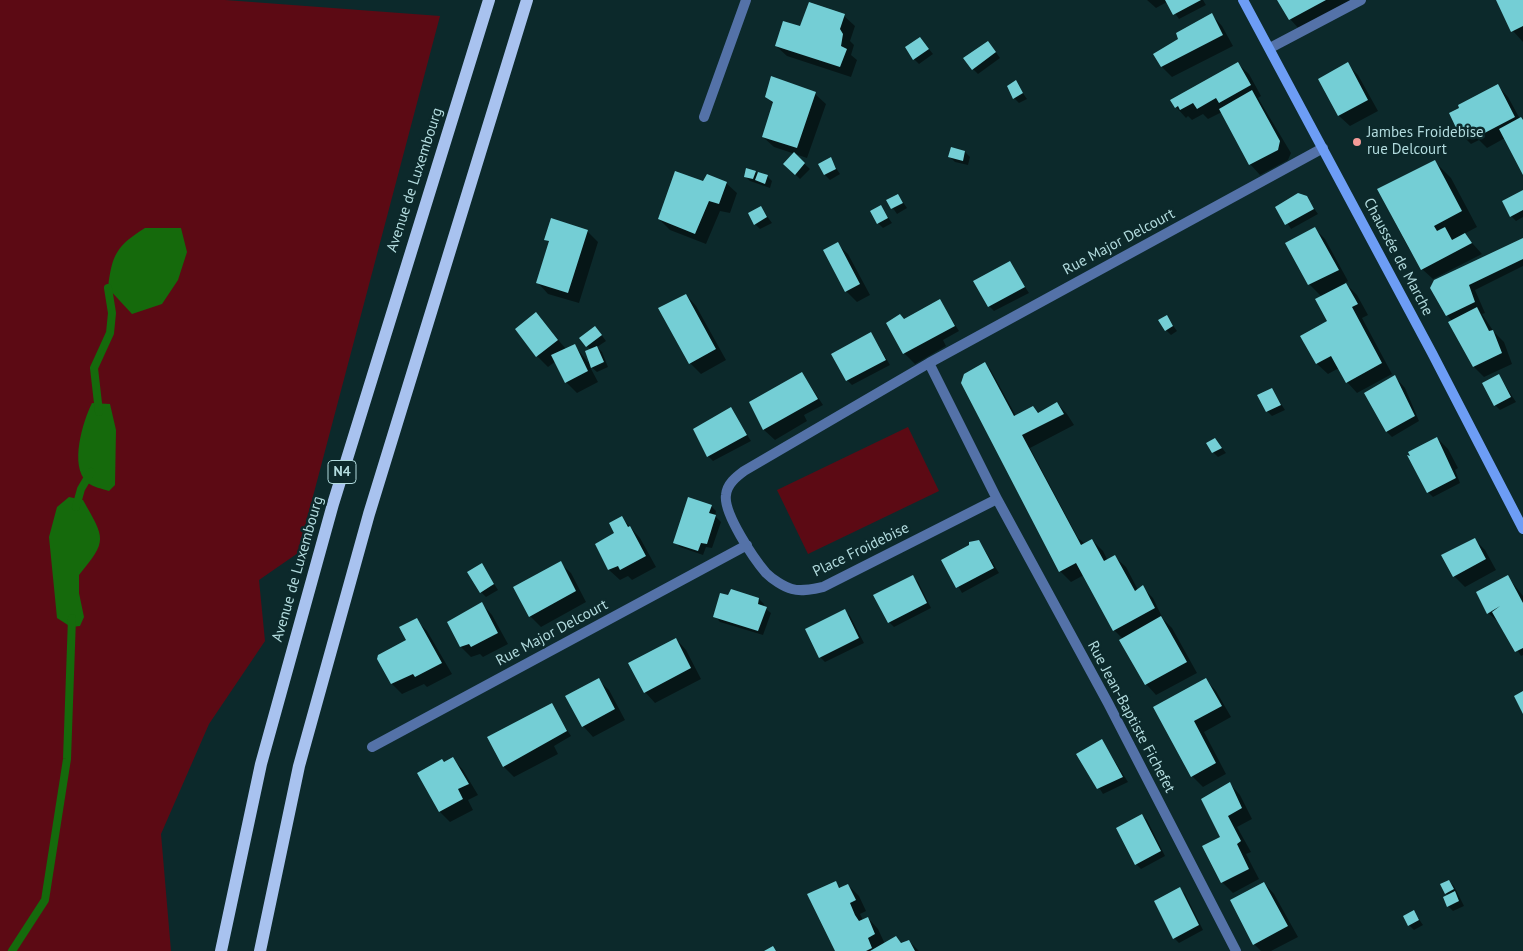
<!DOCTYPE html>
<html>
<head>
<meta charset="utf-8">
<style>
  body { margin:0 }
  canvas { display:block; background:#0c292b }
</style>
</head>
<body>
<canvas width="1523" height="951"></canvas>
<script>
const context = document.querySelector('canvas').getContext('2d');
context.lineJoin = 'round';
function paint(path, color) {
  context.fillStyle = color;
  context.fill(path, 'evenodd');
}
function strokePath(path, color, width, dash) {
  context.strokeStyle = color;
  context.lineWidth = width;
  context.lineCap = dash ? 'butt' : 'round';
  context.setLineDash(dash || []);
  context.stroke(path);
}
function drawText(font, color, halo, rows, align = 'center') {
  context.font = font + ' "PT Sans",sans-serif';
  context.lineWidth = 5;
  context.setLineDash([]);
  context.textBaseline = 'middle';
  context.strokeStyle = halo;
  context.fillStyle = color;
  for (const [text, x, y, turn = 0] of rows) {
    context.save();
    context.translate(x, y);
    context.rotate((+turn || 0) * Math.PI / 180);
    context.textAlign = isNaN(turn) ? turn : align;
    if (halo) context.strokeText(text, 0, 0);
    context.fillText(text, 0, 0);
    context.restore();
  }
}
const green = new Path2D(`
  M0 0H225L440 16 298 553 259 580 265 641 209 724 161 834 171 951H0Z
  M908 427 939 491 808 554 777 490Z`);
const water = new Path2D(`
  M145 228H181L187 252 178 280 162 304 132 314 108 288C112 255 116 246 145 228Z
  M92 403 110 404 116 430 115 485 109 491C103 489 92 487 87 482 69 466 83 421 92 403Z
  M69 497 83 500C105 539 108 540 79 575V593L84 617 80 626 71 627 57 618 49 537 57 507Z`);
const shadow = new Path2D(`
  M1147 0H1203L1206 5 1179 19 1167 2 1156 8Z
  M1279 0H1353L1300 30 1290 19Z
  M1497 0H1523V42L1513 31Z
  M1212 15 1222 26 1233 46 1172 77 1162 67 1180 40Z
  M844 16 855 26 850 41 854 45 851 55 857 60 851 77 787 56 776 46 801 28Z
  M920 38 933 54 919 64 914 59Z
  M992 47 1000 58 978 74 973 69Z
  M1238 64 1249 74 1261 96 1258 98 1291 153 1288 160 1260 175 1250 164 1222 112 1208 119 1203 114 1192 120 1188 116 1186 118 1176 107Z
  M1347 64 1358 75 1378 111 1350 126 1339 116 1320 80Z
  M1015 82 1027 99 1019 103 1014 98Z
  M1498 86 1508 97 1520 119 1523 120V172L1505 138 1487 148 1479 140 1471 144 1460 133Z
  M815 94 826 104 807 158 774 147 763 137 774 104 766 97Z
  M965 152 970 157 968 165 955 162 950 157Z
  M794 154 810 169 800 179 785 164Z
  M830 159 840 174 830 180 825 175Z
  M1435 162 1451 178 1477 227 1464 234 1482 254 1433 279 1422 269 1408 247 1378 190Z
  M755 172 767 176 772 181 770 188 750 181 745 176Z
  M703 182 726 183 737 193 730 213 720 211 706 244 670 230 659 219Z
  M1523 191V217L1516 221 1511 216Z
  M898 195 907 208 897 214 888 201Z
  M1306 197 1318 214 1291 229 1277 207Z
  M881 207 892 223 883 228 878 223Z
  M761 208 772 223 760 229 755 224Z
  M1315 229 1325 239 1348 281 1345 283 1357 295 1368 315 1362 318 1392 374 1357 393 1347 382 1339 368 1328 374 1317 364 1302 336 1329 322 1322 297 1310 285 1287 243Z
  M587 231 598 242 579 303 548 294 538 283 550 243 546 239Z
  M1523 240V266L1475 290 1485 313 1482 314 1494 332 1504 342 1512 364 1484 377 1474 367 1452 321 1447 315 1432 288Z
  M837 244 848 254 870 295 857 302 846 291 824 251Z
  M1009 263 1029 293 994 311 989 306Z
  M686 295 696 306 726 360 701 374 690 363 660 309Z
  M940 301 959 331 943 340 946 346 915 364 904 353 905 320Z
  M536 314 566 349 574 345 588 362 591 350 587 346 600 333 606 341 597 347 602 352 608 367 597 372 589 365 598 382 577 393 566 382 556 361 548 367 537 356 516 329Z
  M1166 316 1177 331 1171 335 1166 330Z
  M871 333 890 365 852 385 847 380Z
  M985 364 990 369 1016 416 1033 407 1039 413 1057 403 1067 414 1074 425 1030 448 1078 538 1084 543 1092 540 1103 551 1108 561 1115 557 1126 567 1138 590 1142 587 1153 598 1163 619 1172 628 1197 673 1156 695 1146 684 1123 639 1114 630 1084 575 1071 582 1060 571Z
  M802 373 823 405 804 415 807 421 775 440 764 430 751 402Z
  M1499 376 1516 402 1500 410 1495 405Z
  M1395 377 1405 388 1419 421 1392 437 1387 432Z
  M1272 390 1285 410 1272 416 1267 411Z
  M731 409 751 441 713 461 708 456Z
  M1437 438 1448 449 1458 468 1455 470 1460 483 1433 497 1428 492Z
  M1215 439 1226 453 1218 457 1213 452Z
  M711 506 716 511 715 516 721 522 712 548 706 547 703 555 680 547 675 542Z
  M622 518 640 538 656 567 632 580 628 576 620 580 609 570 616 534Z
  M1474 539 1485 550 1496 570 1465 587 1454 576Z
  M979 541 999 573 962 593 943 560Z
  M560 563 571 573 586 602 541 627 530 616Z
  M482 565 498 590 486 597 481 592Z
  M913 577 918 582 931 608 894 627 889 622Z
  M1508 577 1523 596V655L1521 656 1500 623 1488 613Z
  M732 590 759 599 764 604 763 607 771 613 763 635 720 622 715 616Z
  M482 604 492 615 508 644 483 657 480 654 471 657 461 647Z
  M844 611 850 616 864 643 825 662 820 657Z
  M416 620 427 631 452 674 427 687 424 684 402 694 392 684 379 658 408 640Z
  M676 639 686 650 701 679 655 703 645 692Z
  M598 680 609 690 625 720 593 737 583 726Z
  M1206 680 1216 691 1231 717 1204 732 1226 774 1203 787 1192 776 1155 707Z
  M551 705 571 736 554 746 558 754 514 777 504 767 489 737Z
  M1102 741 1128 782 1103 794 1078 754Z
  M453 759 463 770 478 795 468 800 473 810 450 822 440 812 445 763Z
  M1230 784 1240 795 1252 819 1237 827 1251 852 1246 854 1259 879 1233 893 1222 882 1204 847 1222 837Z
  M1142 815 1147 820 1165 856 1141 869 1136 864Z
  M1449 881 1454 886 1464 906 1453 911 1448 906V895L1446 893Z
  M835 883 841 888 848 885 859 896 866 911 860 914 863 920 868 918 878 929 885 944 896 938 902 944 909 941 919 951H836Z
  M1264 883 1274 894 1298 937 1271 951H1261L1254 944Z
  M1180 889 1185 894 1203 930 1179 943 1174 938Z
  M1414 912 1423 925 1414 930 1409 925Z`);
const stream = new Path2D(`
  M99 412 94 368 110 333 112 313 108 288
  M76 507 81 489 91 472
  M12 951 45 900 67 759 72 618`);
const building = new Path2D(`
  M1165 0H1201L1173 15Z
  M1277 0H1326L1289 20Z
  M1496 0H1523V26L1511 32Z
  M809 2 845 14 840 29 843 34 841 46 847 49 840 67 775 46 783 21 800 26Z
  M1212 13 1223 35 1161 67 1153 54 1178 39 1176 33Z
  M920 37 929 49 913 60 905 47Z
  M988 41 996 52 972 70 963 58Z
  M1238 62 1251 85 1219 103 1216 98 1197 109 1193 103 1180 110 1178 106 1175 108 1170 100Z
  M1348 62 1368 100 1338 116 1318 79Z
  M771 76 816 92 797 148 762 137 773 102 765 97Z
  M1016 80 1023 93 1013 99 1007 86Z
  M1498 84 1515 117 1475 138 1470 128 1459 134 1449 113 1459 108 1458 105Z
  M1252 90 1280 141 1278 150 1249 165 1219 109Z
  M1521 117 1523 120V175L1499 129Z
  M951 147 965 151 963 161 948 157Z
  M794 152 805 163 795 175 783 164Z
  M831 157 836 169 824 175 818 164Z
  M1435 160 1462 211 1434 226 1437 231 1445 227 1452 240 1465 233 1472 243 1421 270 1377 189Z
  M746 168 756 171 753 179 744 177Z
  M675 171 703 181 707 174 727 182 719 204 709 201 695 234 658 219Z
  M758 172 768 175 765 184 755 180Z
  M1523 190V210L1510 217 1502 201Z
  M1298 193 1307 196 1314 209 1285 225 1275 207Z
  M898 194 903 203 891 209 886 200Z
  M881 205 888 218 877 224 870 211Z
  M761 206 767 217 754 225 748 213Z
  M551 218 588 230 568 293 536 283 549 241 544 240Z
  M1315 227 1339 270 1308 285 1285 243Z
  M1523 238V259L1469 285 1475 302 1446 316 1430 288 1434 280Z
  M838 242 860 284 845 292 823 250Z
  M1010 261 1025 287 988 307 973 281Z
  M1346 283 1358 304 1352 307 1382 363 1346 383 1331 356 1316 364 1300 336 1327 321 1315 299Z
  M686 294 716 349 689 364 658 308Z
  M940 299 955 326 903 354 886 323 900 314 904 319Z
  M1477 307 1489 331 1493 330 1502 353 1473 367 1448 322Z
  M536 312 558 340 536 357 515 329Z
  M1167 315 1173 326 1165 331 1158 320Z
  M595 326 602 335 586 347 579 338Z
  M871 332 886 360 846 381 831 354Z
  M575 344 588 371 565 383 551 355Z
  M597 346 604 362 591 368 585 351Z
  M985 362 1014 416 1033 406 1038 413 1057 402 1064 414 1022 435 1081 545 1092 539 1104 561 1115 555 1135 591 1143 585 1155 608 1113 631 1076 563 1059 572 961 383 964 374Z
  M802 372 818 399 763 430 749 402Z
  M1499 374 1511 397 1494 406 1482 383Z
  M1395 375 1415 416 1386 432 1364 393Z
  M1272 388 1281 405 1266 412 1257 395Z
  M731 407 747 435 707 457 693 429Z
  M1437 437 1456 478 1427 493 1407 455 1410 456 1408 452Z
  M1215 438 1222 448 1212 453 1206 443Z
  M688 497 712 505 709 513 716 515 707 544 701 543 698 551 673 543Z
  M622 516 628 527 630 526 646 556 620 570 618 566 608 570 595 544 614 533 609 523Z
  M1475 538 1486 559 1453 577 1441 555Z
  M979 540 994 568 956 588 941 560 969 545V542Z
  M561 561 576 591 529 617 513 587Z
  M482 563 494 584 480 593 467 572Z
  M913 575 927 603 888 623 873 595Z
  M1508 575 1523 603V648L1515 652 1492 612 1500 606 1487 614 1476 592Z
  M731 589 759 598 758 604 767 607 758 631 713 617 720 593 728 595Z
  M482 602 498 633 471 647 469 644 460 647 447 622Z
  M845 609 859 638 819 658 805 629Z
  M1161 616 1187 662 1145 685 1119 640Z
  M417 618 442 663 415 677 413 674 391 684 377 659 378 655 406 640 399 627Z
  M676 638 691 668 644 693 628 663Z
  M599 678 615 709 582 727 565 696Z
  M1206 678 1222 706 1194 721 1216 763 1191 777 1153 707Z
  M1523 691V714L1514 696Z
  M552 703 567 731 503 767 487 737Z
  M1102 739 1123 777 1097 789 1076 754Z
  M453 757 469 784 458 789 463 799 439 812 417 773 442 759 444 762Z
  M1230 782 1242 808 1228 816 1241 841 1237 844 1249 869 1221 883 1202 846 1220 837 1201 799Z
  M1142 814 1161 851 1135 865 1116 828Z
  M1449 880 1454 889 1445 894 1440 884Z
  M836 881 839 888 848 884 856 900 850 903 855 915 859 921 868 917 875 934 868 938 872 948 866 951H835L807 894Z
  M1264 882 1288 926 1253 945 1230 900Z
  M1180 887 1199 925 1173 939 1154 901Z
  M1455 891 1459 901 1447 907 1443 897Z
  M1414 910 1419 920 1408 926 1403 916Z
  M896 936 901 943 909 940 915 951H870Z
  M773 946 776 951H764Z`);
const minor = new Path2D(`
  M1270 48 1361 0
  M704 117 746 0
  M929 363 997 499 823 587C813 589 802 592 792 589 784 587 772 579 766 573 754 559 723 513 726 495 727 484 736 477 744 471L929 363 1323 148
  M997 499 1108 703 1236 951
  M372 747 747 545`);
const secondary = new Path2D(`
  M1243 0 1432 353 1523 529`);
const primary = new Path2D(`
  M221 951 261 764 333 504 489 0
  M260 951 299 766 369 514 527 0`);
const markers = [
  [1357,142,5,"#f59b98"]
];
const shields = [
  [342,472,28]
];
const shieldNames = [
  ["N4",342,472]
];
const poiNames = [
  ["Jambes Froidebise",1367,133],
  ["rue Delcourt",1367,150]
];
const streetNames = [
  ["Avenue de Luxembourg",415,180,-72],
  ["Rue Major Delcourt",1119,242,-28],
  ["Chaussée de Marche",1398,257,62],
  ["Place Froidebise",861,550,-26],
  ["Avenue de Luxembourg",298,569,-74],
  ["Rue Major Delcourt",552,633,-28],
  ["Rue Jean-Baptiste Fichefet",1131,717,62]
];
paint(green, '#5c0a14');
paint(water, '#156a0c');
paint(shadow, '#0007');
strokePath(stream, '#156a0c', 8);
paint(building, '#74ced5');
strokePath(minor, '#5472a8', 10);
strokePath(secondary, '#6d9df5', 10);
strokePath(primary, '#a8c2ef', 12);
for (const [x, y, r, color] of markers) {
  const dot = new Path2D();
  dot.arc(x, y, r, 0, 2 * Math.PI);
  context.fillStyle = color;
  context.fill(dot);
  strokePath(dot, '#0c292b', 2);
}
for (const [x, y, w] of shields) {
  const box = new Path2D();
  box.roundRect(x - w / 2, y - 11.5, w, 23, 4);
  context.fillStyle = '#0c292b';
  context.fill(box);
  strokePath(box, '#b2dbde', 1);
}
drawText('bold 14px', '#b2dbde', null, shieldNames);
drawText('15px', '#b2dbde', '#0c292b', poiNames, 'left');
drawText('15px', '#b2dbde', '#0c292b', streetNames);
</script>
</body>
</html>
